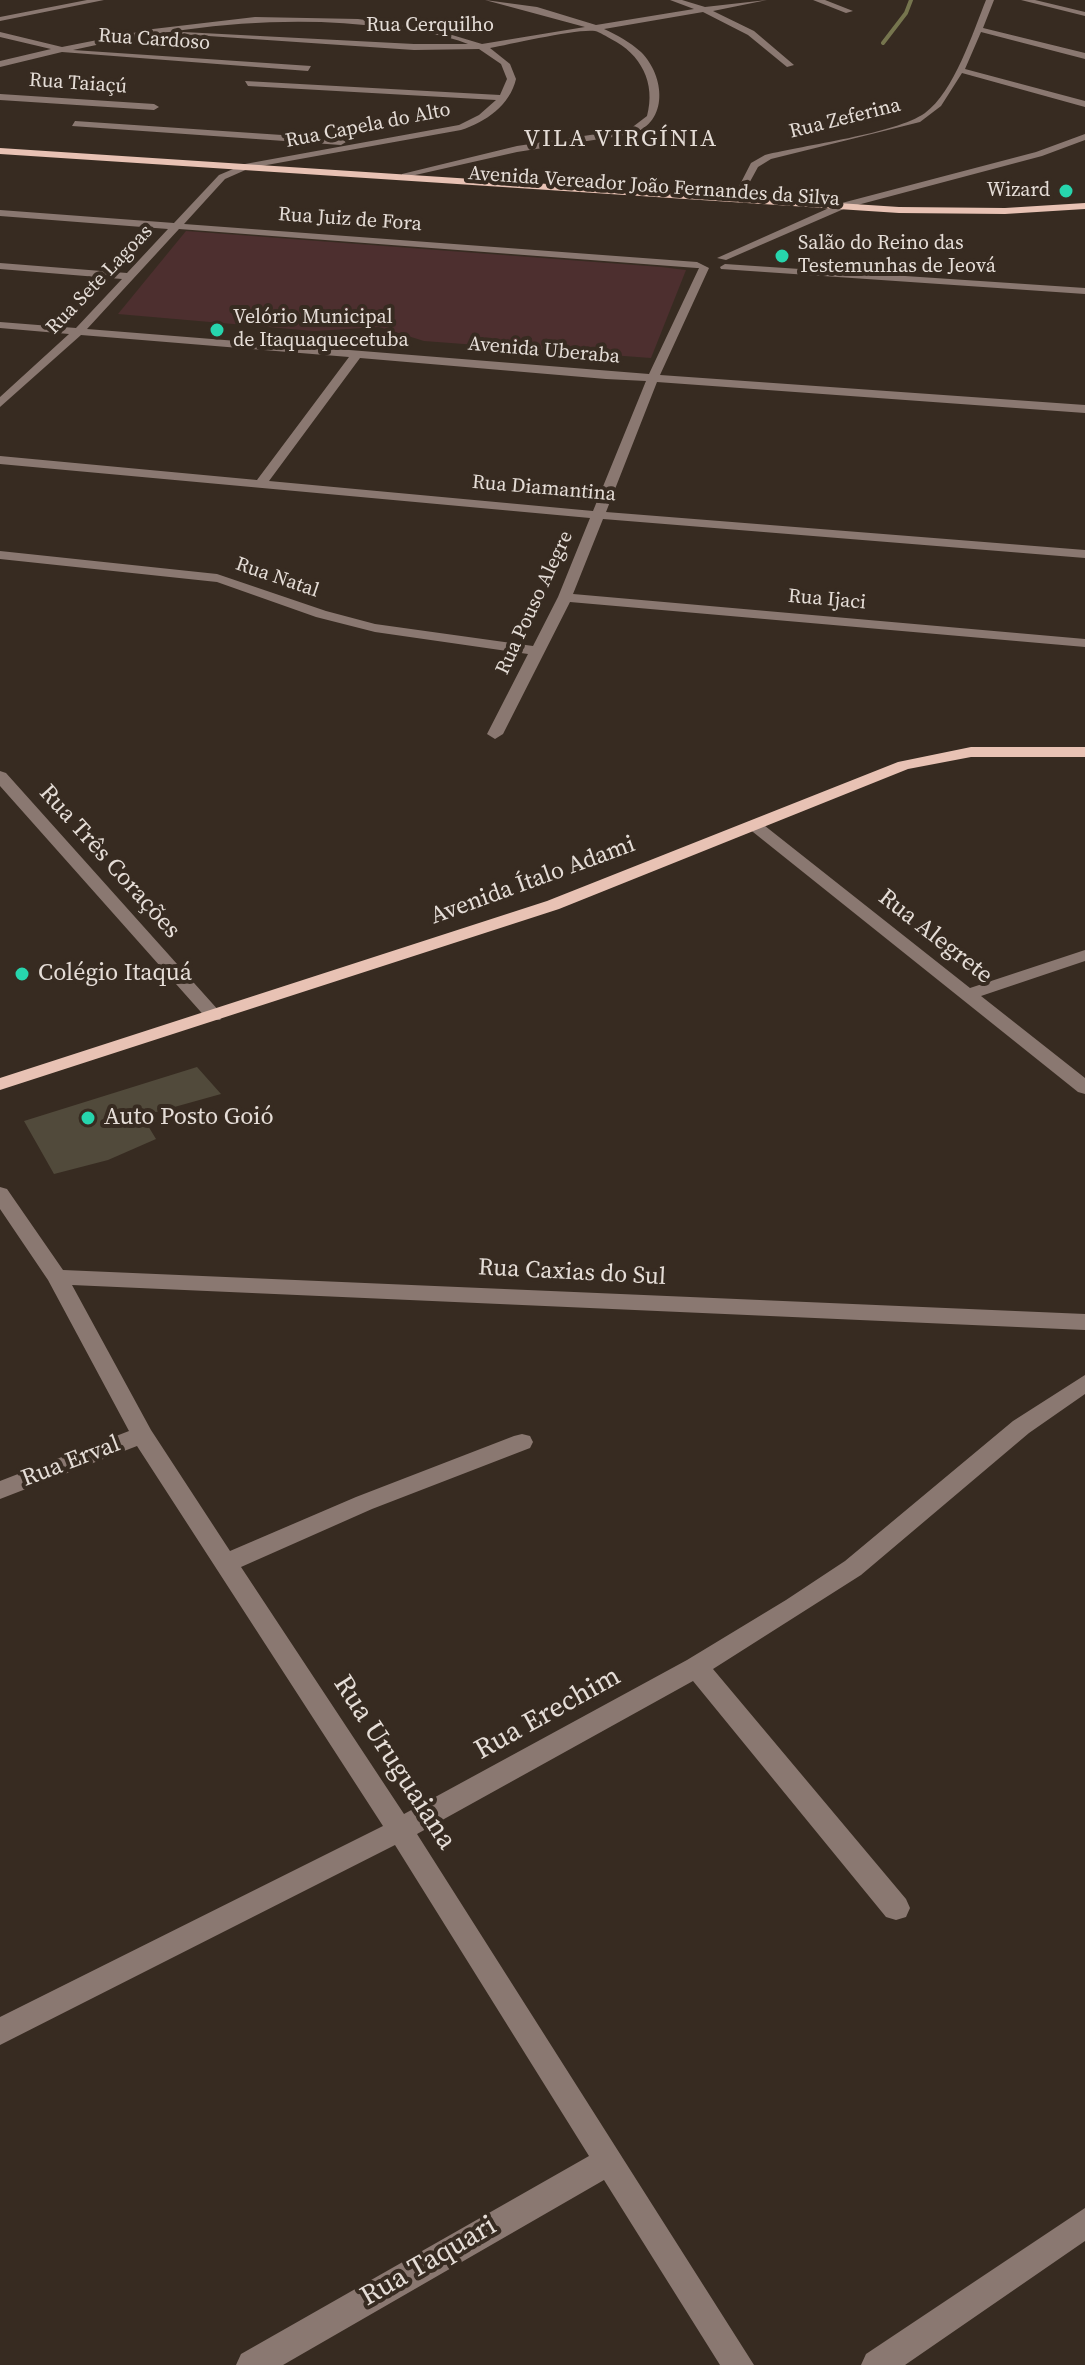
<!DOCTYPE html>
<html>
<head>
<meta charset="utf-8">
<style>
  body { margin:0 }
  canvas { display:block; background:#372b21 }
</style>
</head>
<body>
<canvas width="1085" height="2365"></canvas>
<script>
const context = document.querySelector('canvas').getContext('2d');
context.lineJoin = 'round';
function paint(path, color) {
  context.fillStyle = color;
  context.fill(path, 'evenodd');
}
function strokePath(path, color, width, dash) {
  context.strokeStyle = color;
  context.lineWidth = width;
  context.lineCap = dash ? 'butt' : 'round';
  context.setLineDash(dash || []);
  context.stroke(path);
}
function drawText(font, color, halo, rows, align = 'center') {
  context.font = font + ' "Source Serif 4",serif';
  context.lineWidth = 8;
  context.setLineDash([]);
  context.textBaseline = 'middle';
  context.strokeStyle = halo;
  context.fillStyle = color;
  for (const [text, x, y, turn = 0] of rows) {
    context.save();
    context.translate(x, y);
    context.rotate((+turn || 0) * Math.PI / 180);
    context.textAlign = isNaN(turn) ? turn : align;
    if (halo) context.strokeText(text, 0, 0);
    context.fillText(text, 0, 0);
    context.restore();
  }
}
const green = new Path2D(`
  M186 231 661 267 686 270 651 358 424 341 379 327 314 331 118 314Z`);
const stream = new Path2D(`
  M883 43 906 13 911 0`);
const building = new Path2D(`
  M197 1067 221 1094 142 1116 156 1139 108 1160 54 1174 24 1121Z`);
const minor = new Path2D(`
  M87 0H104L0 21V17Z
  M485 0 537 7 596 25 694 9 670 0H682L705 7 767 0 713 11 754 31 794 65 787 67 748 35 703 12 604 29C617 35 630 42 641 52 665 76 669 122 632 134L517 152 402 178V174L517 146 630 129 647 116C656 83 641 54 611 39 607 37 600 32 595 31 580 28 510 44 490 48L510 64 516 79C510 105 486 122 461 130L250 168 225 179 184 224 697 262 709 268 660 375 1085 405V413L657 382 606 512 1085 550V558L603 519 573 594 1085 639V647L570 602 503 734 495 739 487 734 528 654 375 632 316 617 217 582 0 559V551L217 574 326 611 375 624 533 646 558 597 590 518 0 464V456L257 480 349 357 81 335 0 407V397L69 334 0 328V322L76 328 122 279 0 269V263L127 273 168 229 0 216V210L174 223 219 175 245 164 459 125 479 115 496 100 248 86 245 81 500 95 507 79 501 64 479 49 414 50 179 34 183 32 414 44H468C443 34 416 31 390 28 283 13 177 27 73 50L311 66 308 71 62 52 0 67V61L51 49 0 37V32L62 47 153 29 255 17 358 19 432 29 482 44 585 27ZM179 229 697 268H699L649 374 87 329ZM360 358 606 379 646 381 593 511 269 481Z
  M813 0H825L853 11 846 13Z
  M986 0H994L983 28 1085 53V59L981 32 965 69 1085 101V107L962 73 941 106 920 122 771 159 758 167 740 200H732L751 163 765 155C804 145 895 134 925 113 954 92 973 32 986 0Z
  M1021 0H1035L1085 12V16Z
  M0 94 154 104 159 107 154 110 0 100Z
  M75 121 341 139 346 142 341 145 72 126Z
  M1085 134V140L1042 156 846 208 726 260 717 258 838 204 1036 152Z
  M725 264 1085 288V294L721 269 720 267Z
  M0 771 6 773 220 1012 223 1016 220 1020H208L0 786Z
  M754 820 760 822 970 988 1085 950V961L981 996 1085 1078V1094L1078 1092 748 828V822Z
  M0 1187 7 1189 63 1270 1085 1314V1330L72 1285 151 1430 230 1551 356 1497 514 1436 522 1434 530 1436 533 1442 530 1448 372 1509 241 1567 404 1814 687 1660 786 1600 845 1561 1013 1421 1085 1375V1394L1029 1433 861 1575 713 1669 906 1899 910 1908 906 1917 896 1920 886 1917 693 1681 417 1834 754 2365H720L604 2180 283 2365H236L241 2354 589 2156 395 1845 0 2045V2017L383 1826 137 1446 0 1499V1481L129 1431 48 1280 0 1209Z
  M1085 2208V2241L905 2365H861L866 2354Z`);
const major = new Path2D(`
  M0 148 899 207 1005 208 1085 203V209L1005 214 899 213 0 154Z
  M971 747H1085V757H971L908 769 559 909 0 1090V1078L547 901 898 762Z`);
const markers = [
  [1066,191,8,"#27d5ad"],
  [782,256,8,"#27d5ad"],
  [217,330,8,"#27d5ad"],
  [22,974,8,"#27d5ad"],
  [88,1118,8,"#27d5ad"]
];
const farStreetnames = [
  ["Rua Cerquilho",430,26],
  ["Rua Cardoso",154,40,4],
  ["Rua Taiaçú",78,84,4],
  ["Rua Zeferina",845,119,-14],
  ["Rua Capela do Alto",368,126,-11],
  ["Avenida Vereador João Fernandes da Silva",654,187,4],
  ["Rua Juiz de Fora",350,220,4],
  ["Rua Sete Lagoas",100,280,-46],
  ["Avenida Uberaba",544,351,5],
  ["Rua Diamantina",544,489,5],
  ["Rua Natal",277,578,19],
  ["Rua Ijaci",827,600,5],
  ["Rua Pouso Alegre",535,603,-65]
];
const farPoinames = [
  ["Wizard",1050,191,"right"],
  ["Salão do Reino das",798,244],
  ["Testemunhas de Jeová",798,267],
  ["Velório Municipal",233,318],
  ["de Itaquaquecetuba",233,341]
];
const farQuarternames = [
  ["VILA VIRGÍNIA",621,140]
];
const streetNames = [
  ["Rua Três Corações",109,862,48],
  ["Avenida Ítalo Adami",533,881,-20],
  ["Rua Alegrete",935,937,38],
  ["Rua Caxias do Sul",572,1273,3],
  ["Rua Erval",71,1462,-21]
];
const poiNames = [
  ["Colégio Itaquá",38,974],
  ["Auto Posto Goió",104,1118]
];
const nearStreetnames = [
  ["Rua Erechim",548,1714,-29],
  ["Rua Uruguaiana",394,1763,57],
  ["Rua Taquari",429,2262,-30]
];
paint(green, '#4d2f2f');
strokePath(stream, '#76754e', 4);
paint(building, '#514a3b');
paint(minor, '#8a7871');
paint(major, '#e8c2b4');
for (const [x, y, r, color] of markers) {
  const dot = new Path2D();
  dot.arc(x, y, r, 0, 2 * Math.PI);
  context.fillStyle = color;
  context.fill(dot);
  strokePath(dot, '#372b21', 3);
}
drawText('20px', '#e5ddd7', '#372b21', farStreetnames);
drawText('20px', '#e5ddd7', '#372b21', farPoinames, 'left');
context.letterSpacing = '2px';
drawText('24px', '#e5ddd7', '#372b21', farQuarternames);
context.letterSpacing = '0px';
drawText('24px', '#e5ddd7', '#372b21', streetNames);
drawText('24px', '#e5ddd7', '#372b21', poiNames, 'left');
drawText('28px', '#e5ddd7', '#372b21', nearStreetnames);
</script>
</body>
</html>
